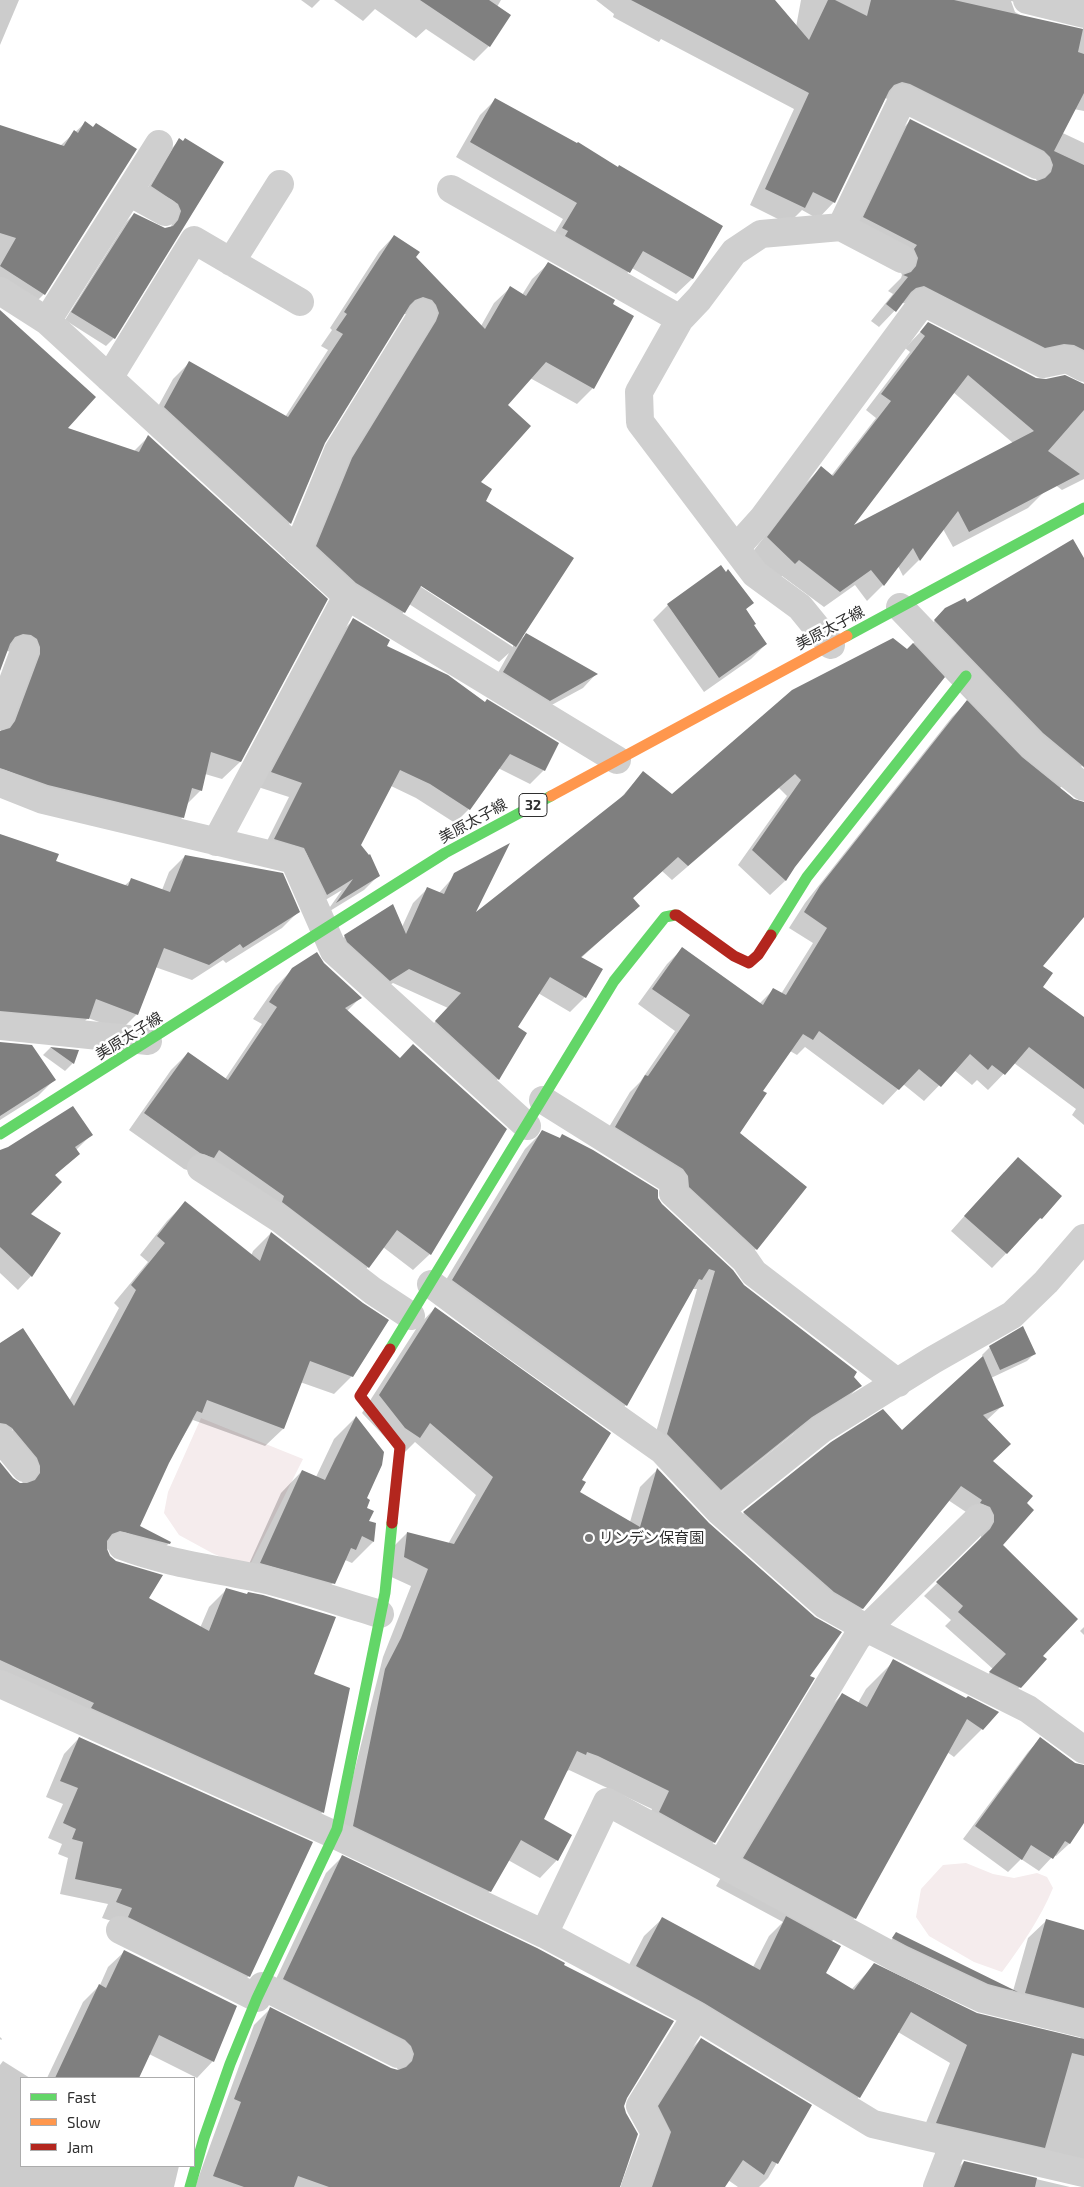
<!DOCTYPE html>
<html>
<head>
<meta charset="utf-8">
<style>
  body { margin:0 }
  #map { position:relative; width:1084px; height:2187px; overflow:hidden; background:#fff; font-family:"Exo 2",sans-serif }
  canvas { display:block }
  .legend { position:absolute; left:20px; top:2077px; width:175px; height:90px; box-sizing:border-box; background:#fff; border:1px solid #acacac; margin:0; padding:6px 9px; list-style:none; font-size:15px; color:#2f2f2f }
  .legend li { display:flex; align-items:center; gap:10px; height:25px }
  .legend b { width:25px; border:1px solid #acacac }
</style>
</head>
<body>
<div id="map">
<canvas width="1084" height="2187"></canvas>
<ul class="legend">
<li><b style="height:6px;background:#63d668"></b>Fast</li>
<li><b style="height:6px;background:#ff974d"></b>Slow</li>
<li><b style="height:6px;background:#b3261e"></b>Jam</li>
</ul>
</div>
<script>
const context = document.querySelector('canvas').getContext('2d');
context.lineJoin = 'round';
function paint(path, color) {
  context.fillStyle = color;
  context.fill(path, 'evenodd');
}
function strokePath(path, color, width, dash) {
  context.strokeStyle = color;
  context.lineWidth = width;
  context.lineCap = dash ? 'butt' : 'round';
  context.setLineDash(dash || []);
  context.stroke(path);
}
function drawText(font, color, halo, rows, align = 'center') {
  context.font = font + ' "Exo 2","Noto Sans JP",sans-serif';
  context.lineWidth = 5;
  context.setLineDash([]);
  context.textBaseline = 'middle';
  context.strokeStyle = halo;
  context.fillStyle = color;
  for (const [text, x, y, turn = 0] of rows) {
    context.save();
    context.translate(x, y);
    context.rotate((+turn || 0) * Math.PI / 180);
    context.textAlign = isNaN(turn) ? turn : align;
    if (halo) context.strokeText(text, 0, 0);
    context.fillText(text, 0, 0);
    context.restore();
  }
}
const green = new Path2D(`
  M201 1418 303 1459 248 1569 212 1553 179 1535 164 1513 168 1492Z
  M966 1863 993 1874 1014 1878 1037 1873 1047 1877 1053 1888C1040 1919 1022 1945 1002 1972L974 1962 929 1936 916 1917 921 1889 943 1865Z`);
const shadow = new Path2D(`
  M0 0H19L0 45Z
  M301 0H320L312 8Z
  M334 0H501L497 7 489 46 474 61 426 29 416 38 375 9 363 21Z
  M596 0H774L796 27 801 0H1084V111L969 89 1084 143V479L1062 490 1028 464 1044 492 1028 508 953 547 943 529 919 560 903 576 898 566 883 585 867 601 855 585 824 607 782 576 778 579 751 554 805 484 821 468 831 476 876 418 866 410 910 352 905 348 928 324 1036 379 1084 384 1082 376 913 304 902 303 879 327 871 321 893 294 888 291 901 278 902 275 898 266 848 234 894 137 910 121 1030 180 1037 182 1034 172 893 100 884 98 834 202 818 219 802 210 788 224 750 205 794 109 661 39 659 42 613 17 614 14ZM1011 1 1072 15 1083 26V30L1022 16 1015 12ZM953 392 1013 443 850 529Z
  M495 100 722 227 692 279 676 294 632 268 614 287 548 244 563 219 456 157 480 115Z
  M85 123 44 294 26 312 0 295V126L60 146Z
  M180 140 222 163 114 338 106 346 65 320 126 222 134 214 165 229 171 227 173 220 144 194 172 148Z
  M394 236 481 326 494 303 510 288 522 295 532 279 548 264 593 388 577 404 530 378 506 406 479 483 519 640 526 635 596 674 583 688 535 714 490 687 509 653 499 662 409 604 404 612 389 628 301 562 416 315 403 314 324 442 290 523 275 538 149 423 173 379 189 363 285 417 328 350 321 346 332 330 330 328 379 252ZM416 581 513 644V647L415 583Z
  M0 311 94 397 65 429 134 451 148 437 326 600 240 762 222 779 205 774 201 790 186 805 183 817 165 835 0 791V732L23 673 13 652 6 651 0 668Z
  M1084 560V768L1082 766 1059 789 1084 810V915L1041 966 1042 988 1084 1019V1125L1072 1115 1076 1109 1014 1063 988 1090 977 1080 972 1085 954 1070 924 1101 903 1084 883 1105 805 1047 797 1055 790 1051 762 1091 738 1133 805 1187 756 1249 740 1264 673 1191 600 1142 630 1092 640 1082 675 1031 638 1004 667 964 682 949 759 1004 773 990 781 994 813 943 789 928 805 903 952 717 968 701 944 676 794 867 785 881 770 895 738 865 787 796 779 788 672 880 662 871 632 899 638 906 581 958 585 997 570 1012 538 993 516 1028 498 1079 483 1094 421 1037 448 1008 393 983 374 995 330 951 345 936 402 927 413 903 428 888 439 893 457 873 473 916 616 803 643 773 672 796 907 650 946 609 967 603Z
  M721 567 752 603 745 610 753 625 766 644 751 659 704 692 653 620 668 605Z
  M353 620 385 647 544 770 530 784 498 768 469 809 455 823 416 798 391 786 360 845 378 876 364 890 325 914 342 890 312 908 290 862 261 853 289 797 258 787 339 634Z
  M0 836 55 862 124 886 131 880 162 890 169 872 185 856 298 912 282 928 226 963 223 960 192 980 155 967 137 1014 121 1030 88 1018 71 1035 0 1028Z
  M323 963 360 998 347 1011 430 1254 413 1270 383 1247 368 1267 352 1284 196 1173 184 1169 129 1130 171 1070 188 1053 225 1079 262 1024 253 1019 276 986 293 969Z
  M0 1043 54 1080 38 1096 0 1120Z
  M50 1048 77 1051 73 1063 65 1071 43 1055Z
  M543 1131 559 1139 562 1136 657 1199 661 1205 743 1286 852 1377 860 1386 842 1403 793 1434 702 1507 650 1453 697 1289H692L626 1405 608 1423 435 1298 525 1149Z
  M91 1135 76 1150 78 1154 54 1176 29 1215 59 1234 31 1276 18 1290 0 1273V1159Z
  M1004 1172 1055 1203 992 1268 951 1231Z
  M185 1203 251 1256 253 1251 271 1233 352 1376 334 1394 300 1382 283 1429 265 1446 193 1420 168 1462 139 1526 169 1543 151 1562 106 1549 109 1557 148 1599 200 1628 209 1607 227 1589 312 1674 323 1812 305 1830 0 1686V1471L20 1484H23L20 1476 1 1454 13 1429 0 1441V1344L69 1401 119 1308 114 1303 148 1262 140 1255 167 1221Z
  M435 1308 581 1480 579 1493 630 1522 640 1487 657 1470 809 1676 714 1842 697 1860 642 1830 652 1809 569 1770 566 1772 543 1820 557 1860 540 1878 508 1860 490 1891 472 1908 336 1844 383 1657 411 1586 387 1575 390 1550 407 1533 448 1544 476 1495 415 1442 402 1455 362 1413 418 1326Z
  M990 1347 1035 1353 1027 1361 991 1378 1003 1405 987 1420 991 1462 1025 1503 1001 1545 1041 1656 1020 1687 1006 1701 977 1686 993 1669 945 1626 951 1620 924 1596 977 1544 981 1537V1529L969 1514 948 1500 863 1608 849 1622 730 1526 744 1513 902 1432 983 1357 982 1355Z
  M355 1418 367 1522 375 1524 373 1542 352 1563 345 1560 333 1583 312 1605 240 1584 281 1493 302 1471 316 1477 334 1439Z
  M1084 1627V1635L1080 1631Z
  M894 1661 982 1729 954 1757 947 1752 855 1918 831 1942 825 1973 851 1990 874 1965 979 2015 1082 2041 1077 2030 889 1942 897 1934 1013 1991 1028 1938 1046 1921 1084 1931V2187L919 2140 950 2063 898 2032 859 2097 841 2115 619 1984 644 1936 662 1919 753 1967 769 1936 783 1922 716 1886 814 1722 842 1695 858 1703 866 1689Z
  M79 1738 249 1976 233 1992 118 1923 102 1918 108 1904 60 1894 68 1858 58 1854 62 1844 48 1838 63 1804 46 1797 64 1754Z
  M1040 1739 1084 1769V1820L1069 1844 1056 1856 1054 1855 1039 1871 1021 1859 1008 1872 963 1839 1028 1752Z
  M342 1857 563 1965 625 2098 616 2187H195L254 2025 270 2009 391 2069 398 2071 395 2062 268 1996 326 1873Z
  M125 1951 213 2061 197 2078 149 2054 138 2078H47L83 2002 100 1985 108 1967Z
  M701 2039 810 2106 768 2178 759 2187H738L728 2180 723 2187H641V2125L683 2057Z
  M3 2061 30 2078H21V2166H179L174 2187H0V2065Z
  M964 2162 1070 2187H944L946 2180Z`);
const building = new Path2D(`
  M420 0H489L511 15 490 47Z
  M631 0H775L809 40 828 0H835L867 16 871 0H954L1083 29 1078 52 1084 54V93L1054 151 1084 165V350L1074 345 1064 344 1045 348 924 286 916 288 911 292 896 312 886 304 908 277 903 275 911 272 916 266 918 258 914 249 917 245 863 217 910 119 1030 179 1037 181 1045 178 1051 172 1053 165 1050 157 1044 151 910 84 902 82 894 85 889 91 835 203 813 192 805 208 765 189 809 93Z
  M495 98 577 143 578 142 618 167 619 165 723 226 693 279 643 251 630 273 565 236 568 231 562 228 577 203 470 142Z
  M85 121 93 127 96 123 137 149 45 295 0 266 16 238 0 233V125L64 146 74 130 78 133Z
  M179 138 183 141 185 138 224 162 115 339 71 312 134 213 165 228 173 226 178 220 181 211 178 204 151 186Z
  M394 235 420 252 416 257 485 329 510 286 526 296 548 262 615 300 613 304 634 316 594 389 546 362 508 405 531 426 481 482 492 489 486 501 574 558 516 647 421 586 405 613 356 583 316 546 352 458 436 321 439 313 436 305 432 300 423 297 415 300 410 305 325 443 291 524 164 407 189 361 288 417 343 334 336 330 347 314 344 312Z
  M0 310 96 397 68 428 139 452 148 435 328 599 241 762 211 752 202 791 192 788 184 818 48 785 0 768V731L10 728 15 721 40 654V647L37 639 31 635 23 634 15 637 10 644 0 671Z
  M928 322 1036 378 1046 379 1065 375 1084 384V410L1048 451 1080 474 969 532 958 511 920 561 913 548 884 586 871 570 840 592 799 560 795 564 767 537 821 466 833 476 891 401 881 394 925 336 920 332ZM968 375 1034 431 854 525 948 401Z
  M1073 539 1084 558V767L1043 733 934 620 945 608 965 598 967 602Z
  M721 565 726 572 728 569 754 603 746 609 756 624 754 625 767 644 719 678 667 604Z
  M353 618 390 640 387 646 448 675 485 702 487 699 559 743 545 771 510 754 470 810 430 784 400 770 361 845 369 855 370 854 380 876 336 903 353 879 327 895 304 848 274 839 302 783 271 772Z
  M526 633 598 674 550 701 503 672Z
  M893 638 907 649 913 643 945 677 795 867 786 881 752 850 801 780 795 774 688 866 678 857 633 898 640 906 581 957 603 969 586 998 550 977 518 1027 527 1033 499 1080 435 1021 461 993 409 969 390 981 347 942 344 935 393 904 406 934 427 887 444 894 454 873 510 843 476 912 624 795 643 771 672 794 792 690Z
  M967 700 1022 757 1074 799 1084 802V917L1043 966 1053 973 1043 987 1084 1017V1089L1029 1047 1005 1075 992 1065 988 1070 970 1054 941 1087 919 1069 899 1090 819 1031 813 1040 803 1034 763 1091 767 1093 740 1133 807 1187 757 1250 689 1187 688 1176 683 1169 615 1127 645 1075 648 1076 690 1015 652 989 682 947 763 1005 773 988 786 995 827 928 804 912 820 886Z
  M0 834 59 854 56 861 128 886 131 878 170 892 185 855 283 873 300 912 243 948 240 944 209 965 164 948 138 1015 96 999 89 1019 0 1011Z
  M317 952 324 963 362 998 345 1008 400 1058 413 1044 507 1129 431 1255 397 1230 369 1268 282 1202 284 1196 219 1150 214 1158 200 1153 144 1113 188 1052 228 1080 277 1007 269 1002 292 968Z
  M0 1042 32 1045 56 1080 0 1116Z
  M50 1047 79 1050 74 1064Z
  M73 1106 93 1135 75 1147 80 1154 55 1175 62 1182 31 1214 61 1233 32 1277 0 1247V1150L8 1147Z
  M542 1130 560 1138 562 1134 593 1150 658 1190V1198L662 1204 733 1270 744 1285 857 1372 854 1377 862 1386 812 1417 721 1490 667 1434 715 1271 709 1269 702 1280 699 1279 627 1406 452 1280Z
  M1018 1157 1062 1196 1042 1219 1040 1218 1007 1254 964 1216Z
  M185 1201 260 1261 271 1232 363 1303 389 1320 353 1377 310 1361 284 1429 207 1400 202 1413 197 1411 169 1463 140 1526 171 1542 170 1544 120 1531 112 1534 107 1541V1549L110 1556 116 1561 163 1575 149 1598 209 1631 226 1588 247 1594 248 1592 263 1595 336 1617 314 1674 350 1688 324 1813 91 1708 94 1703 0 1660V1462L13 1478 20 1483H27L35 1480 40 1473V1466L37 1458 12 1428 6 1424 0 1423V1343L23 1328 74 1406 136 1290 131 1285 165 1243 157 1236Z
  M435 1307 611 1433 582 1480 586 1482 580 1492 640 1527 657 1468 709 1523 815 1617 842 1632 810 1676 815 1678 715 1843 659 1812 669 1791 598 1756 587 1752 586 1755 577 1751 544 1819 572 1835 558 1861 521 1840 491 1892 353 1826 385 1669 401 1638 428 1569 404 1557 407 1532 454 1544 493 1477 430 1423 420 1438 405 1428 379 1395Z
  M1023 1326 1036 1354 1000 1370 989 1346Z
  M983 1356 1004 1406 983 1415 1011 1444 993 1461 1033 1496 1027 1503 1034 1510 1003 1545 1078 1619 1043 1656 1047 1659 1021 1688 989 1672 1006 1654 958 1612 963 1606 936 1582 990 1529 994 1522V1515L990 1507 980 1503 982 1500 961 1486 863 1609 834 1592 743 1512 831 1442 883 1409 902 1430Z
  M356 1416 384 1452 382 1465 367 1498 370 1500 367 1508 374 1511 369 1521 376 1523 374 1542 362 1536 356 1550 351 1548 335 1584 260 1563 302 1470 325 1480Z
  M893 1659 966 1698 968 1696 999 1712 983 1730 967 1719 856 1919 743 1858 842 1693 867 1707Z
  M79 1737 313 1842 250 1977 128 1917 132 1908 116 1902 122 1889 75 1879 83 1842 72 1839 76 1829 63 1823 78 1788 60 1781Z
  M1040 1737 1075 1763 1084 1765V1823L1070 1844 1065 1841 1053 1859 1031 1845 1022 1860 975 1826Z
  M342 1855 537 1948 565 1963 564 1965 674 2021 627 2098 624 2106 626 2113 638 2134 620 2187H329L298 2176 294 2187H244L213 2176 241 2102 234 2099 270 2007 391 2068 398 2070 406 2067 412 2061 414 2054 411 2046 405 2040 283 1979Z
  M786 1916 841 1946 826 1973 854 1990 874 1963 977 2013 1084 2039V2056L1072 2053 1045 2148 936 2123 967 2045 911 2012 860 2098 704 2003 636 1966 662 1917 760 1970Z
  M1046 1919 1084 1930V2008L1025 1993Z
  M896 1932 1018 1992 988 1984 907 1946 892 1938Z
  M124 1950 237 2006 214 2062 159 2035 139 2078H55L99 1984 106 1988Z
  M701 2038 812 2105 778 2164 772 2161 764 2175 743 2160 725 2187H652L671 2132 658 2106Z
  M964 2161 1037 2178 1035 2187H954Z`);
const path = new Path2D(`
  M0 2039 1 2038`);
const street = new Path2D(`
  M1027 0 1084 14
  M451 189 680 319
  M129 192 165 212
  M841 227 903 98 1037 165
  M231 262 280 184
  M0 291 47 321 347 596 617 760
  M47 321 159 144
  M109 378 194 240 300 302
  M736 548 763 518 923 302 1043 364 1067 359 1084 368
  M297 551 338 451 423 313
  M900 607 1032 745 1084 787
  M831 645 800 607 755 574 640 422 639 392 680 319 699 299 734 252 761 234 841 227 902 259
  M0 716 25 649
  M0 783 43 800 294 860 334 951 527 1126
  M216 842 347 596
  M0 1026 148 1041
  M543 1100 674 1182 673 1193 745 1260 754 1273 898 1383
  M201 1168 280 1219 373 1291 411 1316
  M431 1284 505 1339 662 1450 719 1511 825 1605 866 1628 1028 1709 1084 1750
  M0 1438 25 1468
  M719 1511 822 1429 933 1360 1012 1315 1046 1282 1084 1238
  M122 1546C169 1564 218 1569 267 1580 305 1590 343 1603 380 1614
  M0 1684 335 1835 544 1934 684 2009 873 2124 1084 2173
  M722 1862 857 1638 979 1518
  M120 1930 257 1998
  M544 1934 607 1802 900 1960 983 1999 1084 2024
  M262 1986 398 2054
  M635 2187 655 2133 640 2106 696 2016
  M937 2187 954 2143`);
const fast = new Path2D(`
  M847 636 1084 508
  M771 935 807 877 966 676
  M0 1134 445 853 551 796
  M390 1349 614 981 665 917 675 915
  M190 2187 204 2138 230 2064 257 1998 337 1829 385 1593 392 1523`);
const slow = new Path2D(`
  M551 796 847 636`);
const jam = new Path2D(`
  M675 915H677L734 956 749 963 758 955 771 935
  M390 1349 360 1396 400 1447 392 1523`);
const markers = [
  [589,1538,5,"#787878"]
];
const shields = [
  [533,805,28]
];
const shieldNames = [
  ["32",533,805]
];
const streetNames = [
  ["美原太子線",830,628,-28],
  ["美原太子線",473,821,-29],
  ["美原太子線",129,1036,-32]
];
const poiNames = [
  ["リンデン保育園",599,1538]
];
paint(green, '#f5eced');
paint(shadow, '#0003');
paint(building, '#7f7f7f');
strokePath(path, '#ccc', 3, [2.5, 2.5]);
strokePath(street, '#cfcfcf', 28);
strokePath(fast, '#63d668', 11);
strokePath(slow, '#ff974d', 11);
strokePath(jam, '#b3261e', 11);
for (const [x, y, r, color] of markers) {
  const dot = new Path2D();
  dot.arc(x, y, r, 0, 2 * Math.PI);
  context.fillStyle = color;
  context.fill(dot);
  strokePath(dot, '#fff', 2);
}
for (const [x, y, w] of shields) {
  const box = new Path2D();
  box.roundRect(x - w / 2, y - 11.5, w, 23, 4);
  context.fillStyle = '#fff';
  context.fill(box);
  strokePath(box, '#2f2f2f', 1);
}
drawText('bold 14px', '#2f2f2f', null, shieldNames);
drawText('15px', '#2f2f2f', '#fff', streetNames);
drawText('15px', '#2f2f2f', '#fff', poiNames, 'left');
</script>
</body>
</html>
